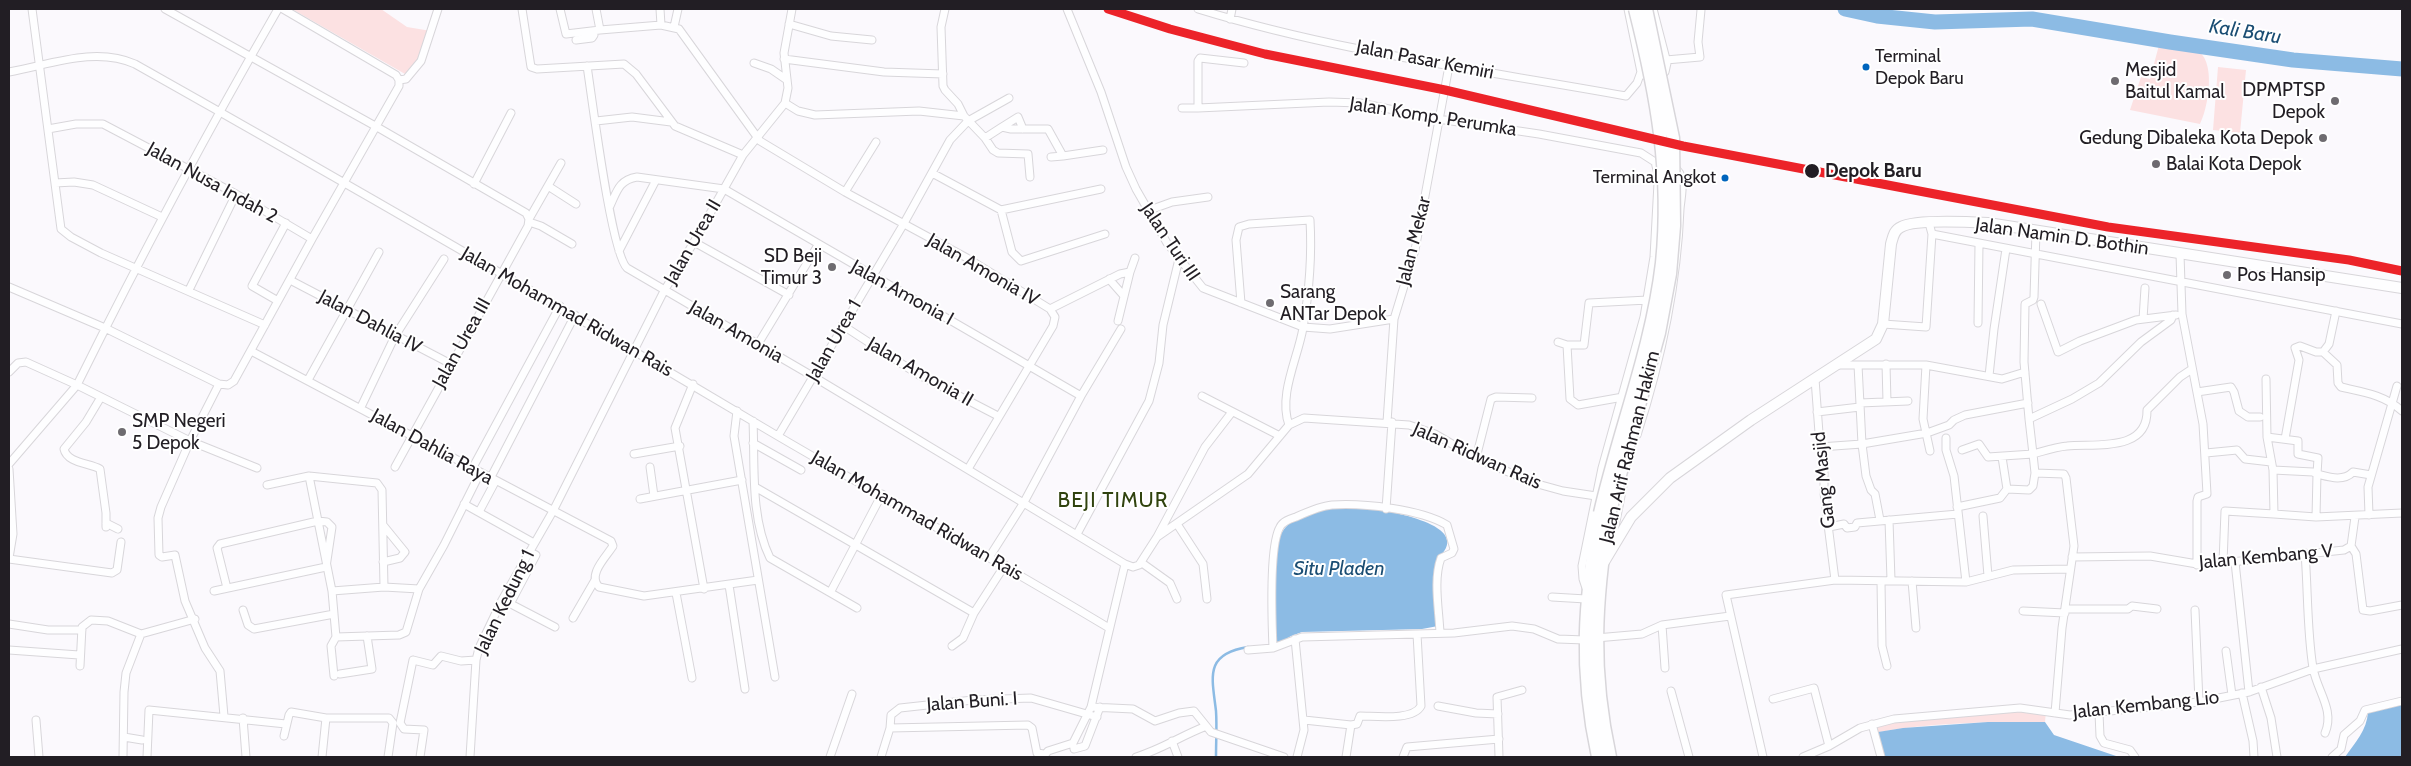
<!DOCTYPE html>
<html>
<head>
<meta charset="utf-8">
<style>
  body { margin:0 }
  #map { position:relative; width:2411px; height:766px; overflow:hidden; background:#fbf9fd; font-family:Cabin,sans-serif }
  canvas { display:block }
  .frame { position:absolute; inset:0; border:10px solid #221e24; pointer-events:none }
</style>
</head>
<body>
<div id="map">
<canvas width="2411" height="766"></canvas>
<div class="frame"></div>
</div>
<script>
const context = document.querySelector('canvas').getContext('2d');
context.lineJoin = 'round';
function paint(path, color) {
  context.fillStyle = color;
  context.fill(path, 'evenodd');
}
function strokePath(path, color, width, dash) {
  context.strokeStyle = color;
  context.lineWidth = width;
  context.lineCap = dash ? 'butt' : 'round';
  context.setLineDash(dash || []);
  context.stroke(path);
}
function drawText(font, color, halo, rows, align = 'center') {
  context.font = font + ' Cabin,sans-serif';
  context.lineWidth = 4;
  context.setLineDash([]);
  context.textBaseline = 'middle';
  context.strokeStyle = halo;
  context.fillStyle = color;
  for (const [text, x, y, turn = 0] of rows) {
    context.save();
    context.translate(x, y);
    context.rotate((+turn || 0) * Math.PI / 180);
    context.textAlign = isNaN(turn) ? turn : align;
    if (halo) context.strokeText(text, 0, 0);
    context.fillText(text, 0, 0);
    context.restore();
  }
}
const green = new Path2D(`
  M292 9H381L407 27 431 31 423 54 418 58 412 72 405 74Z
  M2159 45C2170 46 2184 46 2194 49 2218 57 2208 109 2200 124L2130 110 2141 77 2150 79Z
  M2218 67 2246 70 2240 133 2213 130Z
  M2020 708 2046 711 2045 722C1988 722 1930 722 1874 733L1872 724Z`);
const water = new Path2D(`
  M1330 508C1342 508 1354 507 1365 508 1383 510 1470 523 1442 554L1438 626 1422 629 1302 632 1291 636 1276 645C1275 618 1268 548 1285 528 1296 515 1316 512 1330 508Z
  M2402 705V757H2345C2355 743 2367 730 2368 712Z
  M1988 722H2045L2054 735 2119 757H1883L1877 736 1878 732 1903 728Z`);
const stream = new Path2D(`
  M1216 757C1216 742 1217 726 1216 711 1212 677 1204 654 1248 647`);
const river = new Path2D(`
  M1845 9 1877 16 1935 22 2032 19 2170 42 2293 60 2402 69`);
const street = new Path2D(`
  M32 9 61 229 71 237 101 253 265 325
  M165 9 377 127 526 213 529 219 528 226 395 467
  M283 9 396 75 399 80
  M522 9 531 67 537 69 624 64 636 74 675 126 743 155
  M560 9 566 34 600 30
  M596 9 600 30 661 25 679 29 760 141 845 192 967 258 1050 309 1055 317 1053 326 968 469
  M660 9 661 25
  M945 9 941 27 943 86 945 90 958 104 964 116 985 138 993 150 998 153 1028 154 1030 177
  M1067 9 1101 92 1126 167 1136 189 1167 243 1203 288 1303 327 1330 329 1394 319
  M1198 9C1337 52 1483 70 1626 96L1637 83 1641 72
  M1628 9 1641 72 1644 75
  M1653 9 1667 63 1665 72 1659 76
  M1230 19 1232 9
  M789 24 831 36 872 40
  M674 27 678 9
  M576 40 592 38 594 35 593 31
  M784 59 884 72 943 74
  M1666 60 1700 57 1698 42 1701 10
  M754 63 771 69 787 80
  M1244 63 1200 58 1198 61V108L1329 102 1360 103 1438 119 1539 134 1641 153 1655 162 1658 174
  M587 66C592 97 611 253 627 268L814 377 1125 564
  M9 72C49 65 95 46 135 64 350 185 564 309 776 435 887 500 999 562 1109 628
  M399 80 406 79 421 61 438 9
  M785 103 798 111 815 115 919 111 964 116
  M1182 108H1198
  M596 121 632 117 671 122
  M1002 127 1018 117 1023 129
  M48 129 76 124H103L236 194 312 239 399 86V80
  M985 138 1002 127 1011 129H1048L1063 156 1103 150
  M1051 157 1063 156
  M932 173 1001 210 1101 189
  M55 183 74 182 93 185 162 217
  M474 184 511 113
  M548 186 576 204
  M845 192 876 142
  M610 206C617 191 619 180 637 177L724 189 1081 396
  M1001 210 1012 252 1021 261 1105 234
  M1147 211 1172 202 1208 197
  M529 219 561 163
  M529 222 541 226 572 244
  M1929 223 1932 234 2402 324
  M694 242 789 295
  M619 251 656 180
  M2180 254 2182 314 2203 424 2207 494 2198 497 2197 501V565
  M1130 272 1135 258
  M1109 279 1124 296
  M290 280 451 364
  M9 287 105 328 219 384 228 385 234 381 312 239
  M189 290 236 194
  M278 301 252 286 286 223
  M1241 303 1236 240 1239 227 1249 224 1310 220C1312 255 1309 293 1303 328 1298 358 1278 395 1289 425
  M2041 304 2058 352 2080 341 2136 320 2176 315
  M1050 309 1120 274 1130 272 1118 321
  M2143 319 2145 288
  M1978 323 1979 243
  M1883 324 1926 327 1932 234
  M842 325 919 375 998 416
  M1558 342 1567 345H1584L1589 303 1648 300
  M758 344 818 245
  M1567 345 1570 399 1578 405 1623 397
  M251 351 611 541 613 546C606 557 587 575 599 587L644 596 758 580
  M2323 352 2337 365 2338 383 2341 387C2363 392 2385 395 2402 411
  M1886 364 1887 402
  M1838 365H1926L2002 379 2025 372
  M1858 365 1862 444 1927 433 1949 425 1954 420 1965 415 2028 403
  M1926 365 1923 419 1930 451
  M9 372 18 363 26 362 77 385C140 258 207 132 278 9
  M1989 376 1994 329 2006 249
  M1815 379 1819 433 1824 462V493L1835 580
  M2266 379 2267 437 2273 470 2274 514 2316 517 2402 513
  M308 380 379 252
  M693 384 675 428 704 589
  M2197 392 2231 387 2234 392 2239 411 2248 417H2260
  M1202 396 1280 436
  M101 397 86 422 64 449C67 463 89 463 100 469L106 513V527
  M1860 403 1908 401
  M361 407 395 336 444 259
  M737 411 734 436 775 677
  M1817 412 1860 407
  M2029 419 2024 362 2025 304 2033 300 2034 297 2036 231
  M753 421C755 465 750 517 770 558L857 608
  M1387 422 1394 319 1415 250 1449 66
  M1637 435C1661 361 1677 288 1680 209 1681 196 1687 175 1674 167
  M778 436 903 225 950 140 968 121 1009 98
  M2267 437 2298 441V454L2318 458 2317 474C2329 477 2343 482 2353 472L2371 475
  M1946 438V450L1954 476 1966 582
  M2285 439 2299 360 2295 348 2300 346 2316 352H2323L2329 344 2336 311
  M753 443 801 470
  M1820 447 1862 444 1866 476 1871 490 1875 494 1880 520
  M1962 450 1979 444 1988 457 2033 454 2029 419 2072 399 2099 383 2141 342 2171 320 2173 315
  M2206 453 2237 450 2245 459 2271 462
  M634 454 680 446
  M2002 457 2007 489
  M1476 458 1491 399 1496 397 1532 398
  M9 464 77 385 190 441 219 384
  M650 467 654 496
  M9 469 13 534 9 558
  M472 469 560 306
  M2273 470 2313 472 2317 474 2316 517
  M490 479 575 315
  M267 485 309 476 377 483 382 490 384 587 332 591 336 637 399 635 406 632 419 589 444 545 480 473
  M755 487 974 613 1005 565
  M640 499 742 480
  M464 504 534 543
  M1957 507 2000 498 2007 489 2029 490 2033 486 2035 473
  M1386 509 1392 422
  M479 512 495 482
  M2369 515 2368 487 2397 386
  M1983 516 1988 576
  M1889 520 1891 580
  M106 523 118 529
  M1177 524 1203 564 1207 599
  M383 525 405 552 400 558 383 562
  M1829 527 1844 524 1847 528 1855 527 1857 523 1958 514
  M1077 534 1149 401 1159 363 1163 325 1179 259
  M1157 537 1205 447 1232 412
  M2351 546 2356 554 2363 610 2370 611 2402 605
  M1611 547 1623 486
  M2305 553C2308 591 2307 631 2313 668 2317 691 2335 710 2325 733
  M990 556 1023 504 1081 396 1121 329
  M2072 557 2150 556 2203 565 2344 550 2351 546 2355 517
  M9 559 112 573 117 570 121 542
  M2235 562 2249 692
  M1142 563 1170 583 1177 599
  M2223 563 2225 511 2274 514
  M1881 581 1882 646 1887 666
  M1912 581 1916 628
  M729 585 745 689
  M384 587 419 589
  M227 588 217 548 220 544 318 521 309 476
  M1586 588 1583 579 1582 566 1602 468 1644 317 1654 257 1658 183
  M214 591 326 567 332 527 327 522 318 521 332 591
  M831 591 882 494
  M676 593 692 678
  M1552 597 1586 599
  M507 602 555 627
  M510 604 536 555 529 552
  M2066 609H2128L2132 606 2157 609
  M243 610 248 625 254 629 334 614
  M2195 610 2199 702
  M2023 611 2065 613
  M573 618 595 580
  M9 624 48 630H82
  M1662 625 1665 668
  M1596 638 1642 634 1662 625 1730 616
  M1295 639 1304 730 1297 757
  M952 646 963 638 974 613
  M1273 648C1272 624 1269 545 1280 527 1283 521 1290 519 1296 517 1307 512 1320 506 1332 505 1363 503 1420 509 1447 525L1454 549 1452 553 1441 558C1433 580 1439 609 1440 633
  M9 650 79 655
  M1248 650 1273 648 1302 637 1454 633 1512 626 1534 629 1558 639 1585 640
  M2226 651 2232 695
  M80 666 82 627 91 620 108 621 141 634 195 619
  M340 674 372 669 367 636
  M334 676 331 646 336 637
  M2261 687 2271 718 2277 757
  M1671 691 1689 757
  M2242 693 2253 741 2254 757
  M1773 699 1814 688 1829 746
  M1438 706 1476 713 1498 714
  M1091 707 1133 709 1155 721 1179 713 1194 711 1211 732 1284 757
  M2055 713 2062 628 2074 546 2066 478 2064 474 2035 473 2033 454C2044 451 2055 447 2067 446 2094 443 2148 453 2147 410L2180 377 2192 369
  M2099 713 2100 736 2104 743 2130 750 2135 757
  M224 716 220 671 205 648 185 601 175 555 162 557 159 555 158 518 161 507 190 441 257 468
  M243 718 246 757
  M326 718H389L393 723 388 757
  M36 720 39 757
  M1304 720 1351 725 1357 724 1360 716C1375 716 1413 721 1421 706L1417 634
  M1872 724 1881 757
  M890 728 1028 725 1032 728 1037 753 1044 754
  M284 736 289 715 291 712 326 718 322 757
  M124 737 142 740
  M1172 741 1178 757
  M1074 749 1085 746 1100 707
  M123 757 124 692 126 673 141 634
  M147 757 149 710 286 724
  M420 757 424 730 404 729 400 723 413 660 433 665 441 656 461 661 476 660
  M470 757 476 660 479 648 502 600 553 511 664 291 694 242 743 155 785 103 788 88 784 53 792 9
  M830 757 852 694
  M881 757 890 728 891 715 900 708 973 700 1031 698 1097 717
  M1043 757 1048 751 1073 743 1091 707 1125 564 1133 567 1139 565 1157 537 1248 474 1289 425 1304 418 1409 425 1435 434 1476 458 1534 483 1563 491 1596 496
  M1136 757C1160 750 1181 736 1204 727
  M1346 757 1351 725
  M1403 757 1407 747 1499 739
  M1499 757 1497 697 1522 690
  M1763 757 1726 595 1835 580 1966 582 2013 570 2070 569
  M1803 757 1829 746 1860 728 1894 719 2020 708 2070 715 2199 702 2249 692 2313 669 2402 649
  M2332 757 2341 749 2344 735 2360 721 2365 710 2402 701`);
const secondary = new Path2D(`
  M1604 562 1631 517 1670 478 1751 420 1876 339 1883 324 1891 244C1893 237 1894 230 1901 227 1915 219 1970 222 1988 223L2402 288`);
const highway = new Path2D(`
  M1609 515C1595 601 1591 671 1610 757
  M1598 757C1579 670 1584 600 1600 513`);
const highwayBridge = new Path2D(`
  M1600 513C1619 430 1652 348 1662 263 1671 173 1657 96 1635 9
  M1609 515 1659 333 1670 274 1674 226 1673 138 1646 9`);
const rail1 = new Path2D(`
  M1108 9 1170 29 1265 54 1445 90 1683 146 2108 227 2349 260 2402 271`);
const markers = [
  [1866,67,4.5,"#0065bd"],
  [2115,81,5,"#6e6b70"],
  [2335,101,5,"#6e6b70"],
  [2323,138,5,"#6e6b70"],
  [2156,164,5,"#6e6b70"],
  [1812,171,8,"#221e24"],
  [1725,178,4.5,"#0065bd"],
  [832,267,5,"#6e6b70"],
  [2227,275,5,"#6e6b70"],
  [1270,303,5,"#6e6b70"],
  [122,432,5,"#6e6b70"]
];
const busNames = [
  ["Terminal",1875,57],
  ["Depok Baru",1875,79],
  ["Terminal Angkot",1716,178,"right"]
];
const streetNames = [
  ["Jalan Pasar Kemiri",1425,60,11],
  ["Jalan Komp. Perumka",1433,117,9],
  ["Jalan Nusa Indah 2",212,183,29],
  ["Jalan Namin D. Bothin",2062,237,8],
  ["Jalan Mekar",1414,241,-76],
  ["Jalan Urea II",693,242,-60],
  ["Jalan Turi III",1170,242,56],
  ["Jalan Amonia IV",983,270,30],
  ["Jalan Amonia I",902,293,29],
  ["Jalan Mohammad Ridwan Rais",567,312,30],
  ["Jalan Dahlia IV",370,322,28],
  ["Jalan Amonia",736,332,30],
  ["Jalan Urea 1",834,341,-60],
  ["Jalan Urea III",462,343,-61],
  ["Jalan Amonia II",920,372,30],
  ["Jalan Dahlia Raya",432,447,29],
  ["Jalan Arif Rahman Hakim",1630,447,-76],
  ["Jalan Ridwan Rais",1477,456,24],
  ["Gang Masjid",1824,480,-96],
  ["Jalan Mohammad Ridwan Rais",917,516,30],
  ["Jalan Kembang V",2266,557,-5],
  ["Jalan Kedung 1",505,602,-64],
  ["Jalan Buni. I",972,702,-4],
  ["Jalan Kembang Lio",2146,705,-6]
];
const poiNames = [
  ["Mesjid",2125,70],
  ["Baitul Kamal",2125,92],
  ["DPMPTSP",2325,90,"right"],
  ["Depok",2325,112,"right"],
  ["Gedung Dibaleka Kota Depok",2313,138,"right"],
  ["Balai Kota Depok",2166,164],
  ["SD Beji",822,256,"right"],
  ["Timur 3",822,278,"right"],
  ["Pos Hansip",2237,275],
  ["Sarang",1280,292],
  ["ANTar Depok",1280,314],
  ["SMP Negeri",132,421],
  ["5 Depok",132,443]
];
const stopNames = [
  ["Depok Baru",1825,171]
];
const waterNames = [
  ["Kali Baru",2245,32,9],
  ["Situ Pladen",1339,569]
];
const quarterNames = [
  ["BEJI TIMUR",1113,501]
];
paint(green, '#fce1e2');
paint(water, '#8cbbe4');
strokePath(stream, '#8cbbe4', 2.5);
strokePath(river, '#8cbbe4', 15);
strokePath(street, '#d8d6da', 9);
strokePath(secondary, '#d8d6da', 12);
strokePath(highway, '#d8d6da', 15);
strokePath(street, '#fefeff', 7);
strokePath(secondary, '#fefeff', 10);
strokePath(highway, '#fefeff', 12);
strokePath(highwayBridge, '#d8d6da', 15, []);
strokePath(highwayBridge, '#fefeff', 12);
strokePath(rail1, '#ec2329', 9);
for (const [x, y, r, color] of markers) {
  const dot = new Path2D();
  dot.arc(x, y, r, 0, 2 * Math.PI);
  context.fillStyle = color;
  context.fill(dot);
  strokePath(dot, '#fff', 2);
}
drawText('18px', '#221e24', '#fff', busNames, 'left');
drawText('19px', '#221e24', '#fff', streetNames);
drawText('19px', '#221e24', '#fff', poiNames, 'left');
drawText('bold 19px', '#221e24', '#fff', stopNames, 'left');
drawText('italic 20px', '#1a4d73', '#fff', waterNames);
context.letterSpacing = '1px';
drawText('21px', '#30430e', '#fff', quarterNames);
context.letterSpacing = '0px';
</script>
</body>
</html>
